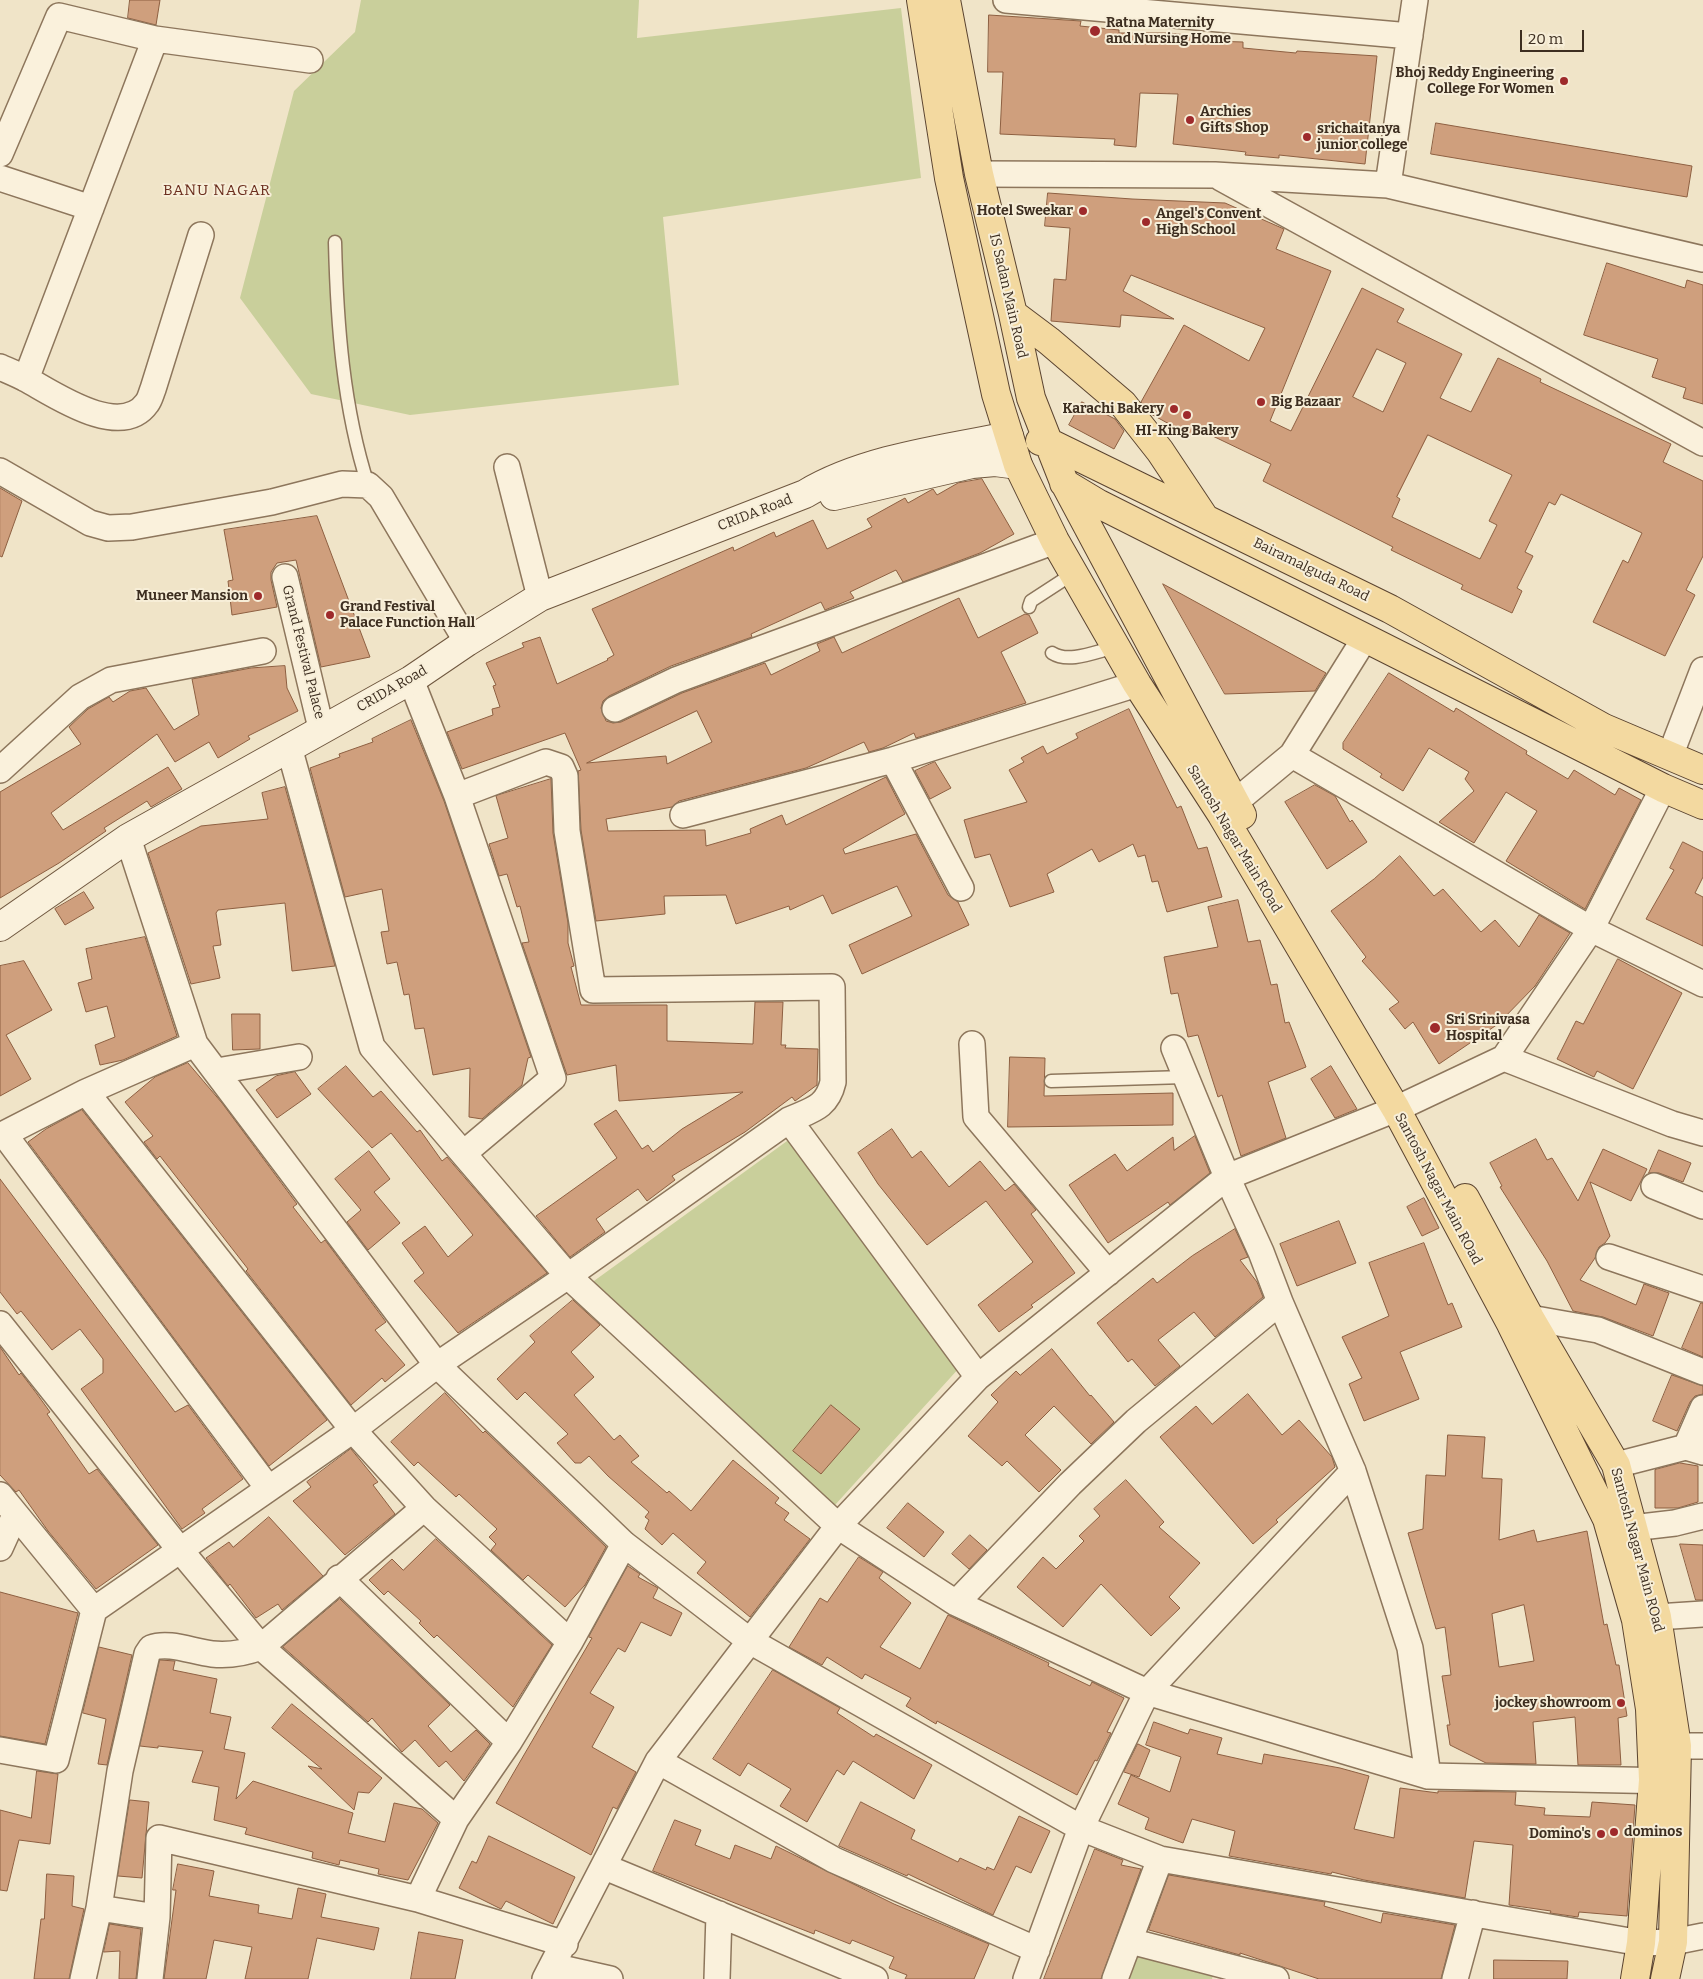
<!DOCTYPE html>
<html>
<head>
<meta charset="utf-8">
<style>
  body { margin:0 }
  #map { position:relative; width:1703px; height:1979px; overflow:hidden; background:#f0e4c8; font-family:Bitter,serif }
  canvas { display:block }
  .scale { position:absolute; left:1520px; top:30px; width:64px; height:22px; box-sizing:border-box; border:2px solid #3d2e20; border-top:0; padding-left:6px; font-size:15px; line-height:18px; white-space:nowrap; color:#3d2e20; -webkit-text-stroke:4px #f7eed8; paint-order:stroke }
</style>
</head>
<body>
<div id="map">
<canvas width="1703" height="1979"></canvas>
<div class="scale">20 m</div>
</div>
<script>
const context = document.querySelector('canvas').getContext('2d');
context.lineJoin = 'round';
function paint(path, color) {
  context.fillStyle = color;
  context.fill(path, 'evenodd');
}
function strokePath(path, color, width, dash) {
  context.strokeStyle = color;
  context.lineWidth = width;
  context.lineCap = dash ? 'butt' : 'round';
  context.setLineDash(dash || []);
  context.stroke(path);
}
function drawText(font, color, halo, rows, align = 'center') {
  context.font = font + ' Bitter,serif';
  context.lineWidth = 4;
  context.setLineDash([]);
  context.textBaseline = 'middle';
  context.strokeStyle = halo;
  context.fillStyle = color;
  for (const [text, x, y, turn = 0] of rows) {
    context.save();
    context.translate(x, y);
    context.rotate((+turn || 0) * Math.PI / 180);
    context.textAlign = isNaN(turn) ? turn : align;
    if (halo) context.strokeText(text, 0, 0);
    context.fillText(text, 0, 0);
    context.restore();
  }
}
const green = new Path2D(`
  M361 0H639L637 38 901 8 921 178 663 217 679 385 410 415 311 394 240 298 294 91 355 32Z
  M794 1136 960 1367 835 1505 587 1286Z
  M1130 1945 1215 1969 1212 1979H1116Z`);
const building = new Path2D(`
  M130 0H160L156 25 128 18Z
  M989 15 1081 21 1080 26 1119 30V33H1169L1211 38V41L1243 42V48L1296 53 1297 51 1377 56 1365 164 1279 155V158L1245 155 1246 152 1173 144 1178 94 1140 93 1136 147 1114 145 1115 139 1000 134 1003 72H988Z
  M1436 123 1692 166 1687 197 1431 154Z
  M1048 193 1132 199 1225 203 1284 229 1276 249 1331 271 1270 421 1291 431 1362 288 1404 309 1397 322 1462 354 1440 398 1471 412 1498 358 1541 379 1540 382 1671 444 1663 462 1703 481V556L1686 590 1695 595 1665 656 1593 622 1623 560 1628 563 1642 533 1561 494 1555 505 1549 502 1525 552 1533 556 1517 588 1522 591 1512 613 1461 589 1463 585 1391 550 1393 547 1263 481 1271 464 1196 428 1191 436 1151 414 1141 402 1184 325 1249 361 1265 328 1131 275 1123 291 1174 319 1121 315 1120 327 1051 321 1054 279 1066 280 1070 228 1045 226ZM1377 349 1406 363 1383 412 1353 397ZM1428 435 1512 475 1489 521 1497 525 1480 559 1392 517 1400 499 1397 497Z
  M1607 263 1685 288 1687 280 1703 285V404L1683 398 1686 388 1652 377 1658 359 1584 335Z
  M1082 402 1115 419 1124 431 1114 449 1069 425Z
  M982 479 1014 534 980 553 903 582 896 570 850 592 854 598 825 610 821 602 751 634 752 637 671 666 609 696 603 701 601 708 606 721 613 723 621 722 682 693 765 663 771 675 820 651 817 644 834 637 842 653 959 598 978 638 1025 614 1029 615 1038 633 1001 652 1026 703 916 738 914 733 883 748 869 752 864 742 806 768 679 801 672 807 606 819 608 831 705 830 706 846 751 833 750 829 782 815 786 825 886 777 905 814 843 849 845 854 916 834 948 895 958 902 969 925 862 974 849 945 912 916 897 886 832 914 823 895 790 910 789 906 736 924 726 895 664 896 665 914 596 921 581 830 578 771 581 770 565 733 462 769 447 732 493 715 492 709 500 707 493 686 496 685 486 663 524 647 522 643 540 637 557 684 608 660 607 659 614 655 592 609 733 547 734 551 774 532 776 537 813 520 827 549 872 527 867 519 905 498 908 503 931 490 933 489 937 495 958 483ZM697 711 712 742 667 764 666 756 587 763Z
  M0 488 22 501 2 557 0 556Z
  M317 516 370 657 321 667 296 560 277 563 271 572V580L277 607 232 615 228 581 233 580 224 530Z
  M1163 584 1326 673 1315 691 1225 694Z
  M285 666 287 688 298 711 248 736 250 739 218 758 209 742 175 762 157 734 51 813 63 830 168 767 182 789 151 807 147 801 104 828 106 831 59 863 0 898V792L81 744 69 727 88 709 109 697 113 702 130 691 146 688 174 730 199 715 192 679 251 668Z
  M1389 673 1454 712 1456 708 1495 732 1527 751 1526 754 1568 779 1574 770 1615 795 1619 788 1641 800 1585 909 1506 861 1537 811 1506 792 1474 843 1439 822 1474 791 1465 779 1469 772 1429 748 1403 791 1380 777 1382 774 1343 749V743Z
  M1129 709 1177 808 1181 806 1198 849 1207 847 1222 897 1167 912 1158 881 1152 882 1145 855 1138 857 1133 844 1099 862 1092 849 1047 874 1054 892 1010 907 990 854 975 858 964 820 1027 802 1009 770 1024 762 1021 758 1043 746 1047 754 1078 738 1076 734Z
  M411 720 444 801 531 1057 528 1058 522 1085 482 1119 469 1117 470 1068 433 1075 424 1028 415 1029 409 994 404 995 397 962 387 964 381 932 389 931 382 889 345 897 310 768 340 757 339 754 373 742 372 739Z
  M935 762 951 788 930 799 915 771Z
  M551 779 553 833 568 923V943L574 966 571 967 581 1005H667V1041L753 1044 755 1002H783L781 1045H786L785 1048 818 1049 817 1085 795 1101 792 1097 745 1132 672 1176 675 1180 647 1201 638 1189 596 1219 605 1232 570 1257 536 1216 617 1158 594 1124 616 1110 642 1149 648 1145 653 1152 682 1129 743 1092 619 1101 616 1065 567 1075 522 943 529 942 520 906 517 907 507 874 499 876 489 844 508 838 496 796Z
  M1315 785 1335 796 1350 822 1352 820 1367 842 1327 869 1285 802Z
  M285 787 335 966 292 971 285 903 218 910 216 913 221 945 213 946 220 978 191 984 148 853 201 826 268 819 262 793Z
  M1683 842 1703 852V877L1695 893 1703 897V946L1646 919 1674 870 1670 868Z
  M1400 856 1434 896 1443 889 1481 932 1495 920 1519 947 1539 915 1570 933 1535 986 1498 1024 1439 1064 1413 1022 1405 1029 1389 1009 1399 1002 1362 961 1366 957 1331 911 1374 879Z
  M84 892 94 908 65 925 55 909Z
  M1238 900 1248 942 1260 940 1271 985 1277 984 1285 1023 1289 1022 1306 1067 1268 1082 1286 1138 1241 1156 1222 1095 1218 1097 1198 1035 1188 1037 1178 993 1171 994 1164 957 1218 947 1208 907Z
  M145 937 177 1036 123 1060 100 1065 95 1045 115 1037 107 1006 86 1012 78 983 92 979 86 949Z
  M1618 959 1682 993 1633 1089 1597 1071 1594 1077 1557 1059 1576 1021 1583 1024Z
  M24 961 52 1010 6 1035 31 1079 0 1096V966Z
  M232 1014H260V1049L233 1050Z
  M1010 1057 1045 1058 1044 1096 1173 1093V1125L1008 1127Z
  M188 1063 222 1103 297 1204 293 1207 321 1243 325 1240 386 1322 375 1330 405 1365 385 1382 382 1378 351 1405 246 1271 248 1269 160 1156 157 1159 144 1142 153 1136 125 1102 155 1077Z
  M346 1066 373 1097 381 1091 417 1132 420 1130 442 1161 447 1157 547 1273 458 1333 414 1281 424 1273 402 1243 425 1226 448 1257 473 1235 391 1133 372 1148 318 1089Z
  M1331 1066 1357 1109 1335 1118 1311 1079Z
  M295 1072 311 1094 277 1118 256 1090 276 1076Z
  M82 1110 327 1420 269 1466 28 1142 46 1129Z
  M892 1129 912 1158 921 1151 949 1187 980 1161 1005 1191 1014 1184 1036 1210 1031 1214 1075 1273 1031 1305 1033 1307 999 1332 978 1305 1033 1262 986 1201 927 1245 878 1184 858 1153Z
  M1195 1136 1210 1173 1170 1205 1168 1202 1108 1243 1069 1185 1115 1154 1127 1171 1173 1137 1174 1150Z
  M1536 1139 1547 1160 1552 1158 1578 1201 1603 1149 1647 1169 1631 1201 1590 1182 1610 1236 1605 1243 1599 1247 1595 1258 1580 1280 1636 1305 1644 1284 1669 1293 1653 1336 1603 1317 1573 1311 1547 1261 1500 1187 1502 1186 1490 1163Z
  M1659 1150 1691 1163 1683 1182 1659 1173H1649Z
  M369 1151 390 1179 374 1192 400 1223 368 1250 347 1222 361 1210 335 1179Z
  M0 1179 175 1412 188 1405 243 1479 202 1509 205 1513 182 1529 81 1389 103 1373V1359L80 1329 52 1350 21 1311 17 1314 0 1292Z
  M1424 1198 1439 1228 1422 1236 1407 1207Z
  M1339 1221 1356 1263 1297 1286 1280 1244Z
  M1235 1229 1248 1257 1240 1260 1257 1282 1263 1297 1215 1337 1194 1312 1158 1340 1180 1366 1155 1386 1132 1359 1128 1362 1097 1323 1153 1278 1157 1283 1192 1256Z
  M1424 1243 1448 1305 1452 1303 1462 1327 1400 1352 1419 1399 1364 1421 1349 1384 1362 1378 1342 1337 1389 1316 1369 1263Z
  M573 1300 600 1325 571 1352 594 1377 574 1395 614 1440 620 1435 639 1456 631 1462 667 1493 669 1491 691 1511 733 1460 779 1498 775 1503 789 1513 784 1520 810 1539 750 1617 697 1573 706 1562 673 1533 662 1545 645 1529 649 1520 645 1517 649 1512 608 1476 589 1456 581 1463H575L557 1443 568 1434 525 1392 517 1400 497 1379 535 1342 530 1336Z
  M1701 1303H1703V1357L1682 1348Z
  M0 1347 19 1375 21 1373 37 1394 50 1412 47 1414 89 1474 97 1469 158 1545 96 1589 48 1531 19 1490 16 1492 0 1475Z
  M1052 1349 1090 1396 1091 1395 1114 1422 1091 1444 1054 1406 1025 1435 1061 1470 1039 1492 1007 1461 1002 1466 968 1436 998 1402 991 1395 1016 1371 1020 1375Z
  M1672 1375 1703 1386V1394L1695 1396 1690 1402 1677 1431 1653 1421Z
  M445 1393 483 1433 485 1431 606 1547 585 1585 565 1607 528 1575 523 1580 491 1550 496 1544 489 1537 497 1529 459 1494 456 1497 418 1462 414 1466 391 1442Z
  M1248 1394 1282 1435 1299 1420 1332 1457 1335 1467 1276 1520 1278 1522 1253 1544 1160 1437 1196 1406 1212 1424Z
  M831 1405 860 1429 821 1474 793 1451Z
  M1448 1435 1485 1437 1482 1478 1502 1479 1499 1540 1534 1530 1537 1542 1587 1531 1604 1625 1607 1624 1616 1665H1619L1627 1716 1618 1718 1621 1765H1578L1575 1717 1533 1722 1536 1764 1486 1763 1450 1745 1447 1725H1450L1442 1676 1451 1675 1445 1627 1436 1629 1408 1533 1423 1529 1426 1475 1445 1476ZM1524 1605 1534 1661 1499 1667 1492 1614Z
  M351 1449 378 1482 373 1485 395 1514 345 1555 293 1501 311 1487 307 1482Z
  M1680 1463 1698 1466V1502L1678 1508H1655V1470Z
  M1126 1480 1164 1522 1159 1527 1200 1563 1169 1597 1180 1608 1151 1636 1101 1584 1063 1627 1017 1587 1043 1557 1056 1569 1084 1541 1079 1536 1100 1516 1094 1509Z
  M908 1503 944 1532 924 1557 887 1528Z
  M269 1517 323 1576 282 1610 278 1604 256 1618 230 1584 228 1586 206 1558 229 1542 233 1547Z
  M970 1535 987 1550 969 1569 952 1554Z
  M436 1539 552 1645 513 1707 437 1635 434 1638 419 1623 421 1621 388 1591 384 1595 369 1580 392 1559 403 1570Z
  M1680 1544 1703 1545V1600H1696Z
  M859 1557 883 1572 879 1578 911 1603 880 1647 920 1669 948 1615 1049 1663 1048 1666 1090 1686 1092 1682 1124 1698 1107 1732 1111 1733 1097 1761 1095 1760 1077 1795 937 1721 936 1724 906 1706 911 1698 865 1674 862 1679 827 1657 822 1665 789 1647 820 1598 827 1602Z
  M628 1566 640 1574 638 1577 658 1588 653 1598 682 1613 671 1636 641 1622 625 1652 618 1648 590 1693 614 1707 592 1747 636 1772 617 1809 613 1807 591 1855 496 1803 592 1638 589 1637Z
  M0 1592 78 1613 45 1744 0 1736Z
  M340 1599 450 1705 428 1726 451 1752 476 1730 490 1744 464 1781 446 1761 439 1767 415 1740 402 1752 372 1718 368 1722 283 1647Z
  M99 1647 132 1655 107 1765 98 1764 106 1719 83 1713Z
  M160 1660 175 1661 173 1670 217 1679 210 1713 231 1717 224 1749 245 1753 236 1799 253 1781 353 1813 348 1833 385 1842 394 1803 422 1809 438 1823 408 1880 378 1874 379 1869 340 1860 339 1865 312 1858 313 1852 245 1834 247 1828 214 1820 219 1787 192 1782 203 1751 158 1746V1748L140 1746Z
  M773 1670 840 1708 837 1713 874 1737 876 1734 932 1765 914 1799 853 1761 844 1775 837 1770 807 1822 780 1806 791 1789 748 1763 740 1776 713 1759Z
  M292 1704 382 1778 369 1793 358 1792 354 1810 308 1766 322 1769 272 1728Z
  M1154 1722 1188 1734 1190 1729 1222 1738 1217 1754 1262 1764 1264 1754 1340 1768 1369 1776 1354 1829 1394 1838 1400 1788 1438 1793V1791L1516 1792 1515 1805 1545 1808 1544 1815 1590 1817 1592 1802 1635 1805 1627 1916 1579 1912 1578 1917 1550 1913 1551 1911 1509 1905 1513 1845 1474 1841 1465 1898 1364 1880 1332 1872 1331 1874 1229 1856 1235 1831 1192 1819 1183 1843 1145 1829 1149 1818 1118 1804 1131 1775 1170 1792 1181 1757 1146 1745Z
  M1138 1744 1150 1750 1139 1777 1124 1772Z
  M37 1771 58 1774 50 1844 19 1840 7 1891 0 1890V1810L31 1818Z
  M130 1800 149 1802 142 1878 118 1876Z
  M861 1802 915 1830 911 1839 958 1862 960 1858 986 1870 987 1867 994 1870 1019 1816 1050 1831 1031 1873 1016 1866 993 1915 908 1874 907 1876 839 1846Z
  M675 1820 701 1830 695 1845 730 1859 735 1845 771 1859 776 1846 894 1904 989 1944 974 1979H905L907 1975 889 1968 894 1957 852 1940 850 1944 815 1930 814 1934 653 1871Z
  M489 1836 575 1877 553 1924 506 1901 501 1909 459 1888 472 1861 476 1863Z
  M1095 1849 1123 1860 1121 1865 1141 1869 1101 1979H1044Z
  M178 1864 214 1871 209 1896 259 1905 258 1913 292 1919 298 1888 326 1894 321 1917 379 1928 374 1950 317 1938 308 1979H245L252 1947 214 1940 206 1979H164L176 1890H173Z
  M47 1874 74 1876 72 1906 84 1909 69 1979H34L41 1919H44Z
  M1169 1875 1325 1902 1324 1906 1381 1923 1383 1913 1455 1925 1441 1979H1319L1240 1953V1955L1149 1930Z
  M110 1924 141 1929 136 1979H119L120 1951 104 1952Z
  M419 1932 463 1940 455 1979H411Z
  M1494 1960 1568 1961 1567 1979H1494Z`);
const lane = new Path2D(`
  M335 242C337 324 343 407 368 485
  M1029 607 1031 601 1074 573
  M1052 653C1069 664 1097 651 1116 647
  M1051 1081 1185 1077`);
const street = new Path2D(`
  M1006 0 1410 36
  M0 154 59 16 155 39 310 60
  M979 174 1215 175 1388 185 1703 259
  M0 178 91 208
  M1221 178 1703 443
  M1388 185 1415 0
  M0 367C9 371 19 375 28 380 55 395 121 440 147 403 150 399 151 394 153 389L201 235
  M26 379 155 39
  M507 467 540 597
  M0 471 90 523 108 528 132 527 272 502 342 484 368 485 381 497 467 642
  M285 577 321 728
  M411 680 457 796 553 1078 464 1153
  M615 709 676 680 1055 541
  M289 747 372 1047 568 1276 838 1526 956 1603 1147 1692 1428 1776 1672 1781
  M1292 755 1591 929 1703 984
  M1670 756 1703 670
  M893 760 961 888
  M0 770 80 697 111 680 263 651
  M1234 803 1292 755 1365 638
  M683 815 893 760 1137 684
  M128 838 195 1044 437 1365 624 1544 750 1641 1081 1828 1160 1859 1641 1943 1673 1942 1703 1936
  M972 1044 976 1117 1108 1273
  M1174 1048 1227 1177 1261 1252 1280 1302 1353 1471 1410 1648 1428 1776
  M1504 1058 1672 1124 1703 1133
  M217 1071 299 1057
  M86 1092 353 1430 424 1508 570 1642
  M789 1120 978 1377
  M4 1134 268 1488
  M0 1136 86 1092 195 1044
  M1654 1186 1703 1206
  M1609 1257 1703 1289
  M1530 1318 1598 1330 1703 1372
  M0 1324 180 1550 261 1647 456 1819
  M1686 1447 1703 1408
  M1616 1465 1686 1447 1703 1452
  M0 1495 94 1610
  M1632 1528 1675 1523 1703 1516
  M0 1548 15 1515
  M339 1578 509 1742
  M956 1603 1070 1484 1136 1421 1280 1302
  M1657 1617 1703 1614
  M1677 1746H1703
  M0 1750 56 1760 94 1610 353 1430 437 1365 568 1276 789 1120C811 1110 827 1108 833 1082L832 987 593 990 567 831 565 776 561 767 546 762 457 796
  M658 1761 834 1860 1037 1950
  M605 1867 875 1979
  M99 1908 157 1917
  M1130 1941 1276 1979
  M565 1944 418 1899 456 1819 509 1742 570 1642 624 1544
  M552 1966 610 1979
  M83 1979 99 1908 120 1771 147 1654 151 1648C169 1641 193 1652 212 1654 230 1656 245 1653 261 1647L424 1508
  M150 1979 157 1917 159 1838 418 1899
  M545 1979 658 1761 838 1526 978 1377 1227 1177 1396 1109 1504 1058 1591 929 1663 788
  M717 1979 719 1914
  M1026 1979 1081 1828 1147 1692 1353 1471
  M1115 1979 1160 1859
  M1455 1979 1473 1913`);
const secondary = new Path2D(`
  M834 496 972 464 995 462 1018 465
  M0 927 128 838 411 680 467 642 540 597 805 494C863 459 943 449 1009 436`);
const primary = new Path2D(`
  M921 0 949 178 996 394 1018 465 1055 541 1137 684 1222 815 1396 1109 1511 1324 1607 1519 1636 1620 1650 1709 1653 1780 1641 1943 1635 1979
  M946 0 979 174 1013 314 1031 398 1064 482 1242 815
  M1013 314 1049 341 1123 404 1160 451 1204 517
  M1040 441 1048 442 1390 609 1604 728 1703 770
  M1064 483 1099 504 1663 788 1703 805
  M1465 1198 1530 1318 1616 1465 1657 1617 1677 1746 1673 1942 1665 1979`);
const markers = [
  [1095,31,6,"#9e2a2b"],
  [1564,81,5,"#9e2a2b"],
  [1190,120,5,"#9e2a2b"],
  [1307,137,5,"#9e2a2b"],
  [1083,211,5,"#9e2a2b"],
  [1146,222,5,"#9e2a2b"],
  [1261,402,5,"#9e2a2b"],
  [1174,409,5,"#9e2a2b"],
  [1187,415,5,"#9e2a2b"],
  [258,596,5,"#9e2a2b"],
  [330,615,5,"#9e2a2b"],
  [1435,1028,6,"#9e2a2b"],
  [1621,1703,5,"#9e2a2b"],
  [1614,1832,5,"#9e2a2b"],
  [1601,1834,5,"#9e2a2b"]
];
const poiNames = [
  ["Ratna Maternity",1106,23],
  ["and Nursing Home",1106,39],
  ["Bhoj Reddy Engineering",1554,73,"right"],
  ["College For Women",1554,89,"right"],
  ["Archies",1200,112],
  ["Gifts Shop",1200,128],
  ["srichaitanya",1317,129],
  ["junior college",1317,145],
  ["Hotel Sweekar",1073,211,"right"],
  ["Angel's Convent",1156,214],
  ["High School",1156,230],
  ["Big Bazaar",1271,402],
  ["Karachi Bakery",1164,409,"right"],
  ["HI-King Bakery",1187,431,"center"],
  ["Muneer Mansion",248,596,"right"],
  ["Grand Festival",340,607],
  ["Palace Function Hall",340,623],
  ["Sri Srinivasa",1446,1020],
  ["Hospital",1446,1036],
  ["jockey showroom",1611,1703,"right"],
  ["dominos",1624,1832],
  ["Domino's",1591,1834,"right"]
];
const streetNames = [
  ["IS Sadan Main Road",1008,296,77],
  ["CRIDA Road",755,513,-21],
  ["Bairamalguda Road",1311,570,26],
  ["Grand Festival Palace",303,652,76],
  ["CRIDA Road",392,689,-30],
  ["Santosh Nagar Main ROad",1234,839,59],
  ["Santosh Nagar Main ROad",1438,1189,62],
  ["Santosh Nagar Main ROad",1637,1550,75]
];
const neighbourhoodNames = [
  ["BANU NAGAR",217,191]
];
paint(green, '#c9cf9b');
paint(building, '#cf9f7d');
strokePath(building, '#8d5f41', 1);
strokePath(lane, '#8d765c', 15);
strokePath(street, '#8d765c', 28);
strokePath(secondary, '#6f573f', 30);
strokePath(primary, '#5b4430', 30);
strokePath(lane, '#faf1dc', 12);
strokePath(street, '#faf1dc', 25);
strokePath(secondary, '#faf1dc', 28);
strokePath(primary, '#f3d9a0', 28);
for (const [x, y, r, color] of markers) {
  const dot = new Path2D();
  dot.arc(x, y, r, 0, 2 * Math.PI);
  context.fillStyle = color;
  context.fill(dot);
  strokePath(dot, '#f7eed8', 2);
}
drawText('bold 14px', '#3d2e20', '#f7eed8', poiNames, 'left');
drawText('14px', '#3d2e20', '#f7eed8', streetNames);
context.letterSpacing = '1px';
drawText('15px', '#6b2e1e', '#f7eed8', neighbourhoodNames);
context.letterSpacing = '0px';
</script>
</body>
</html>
